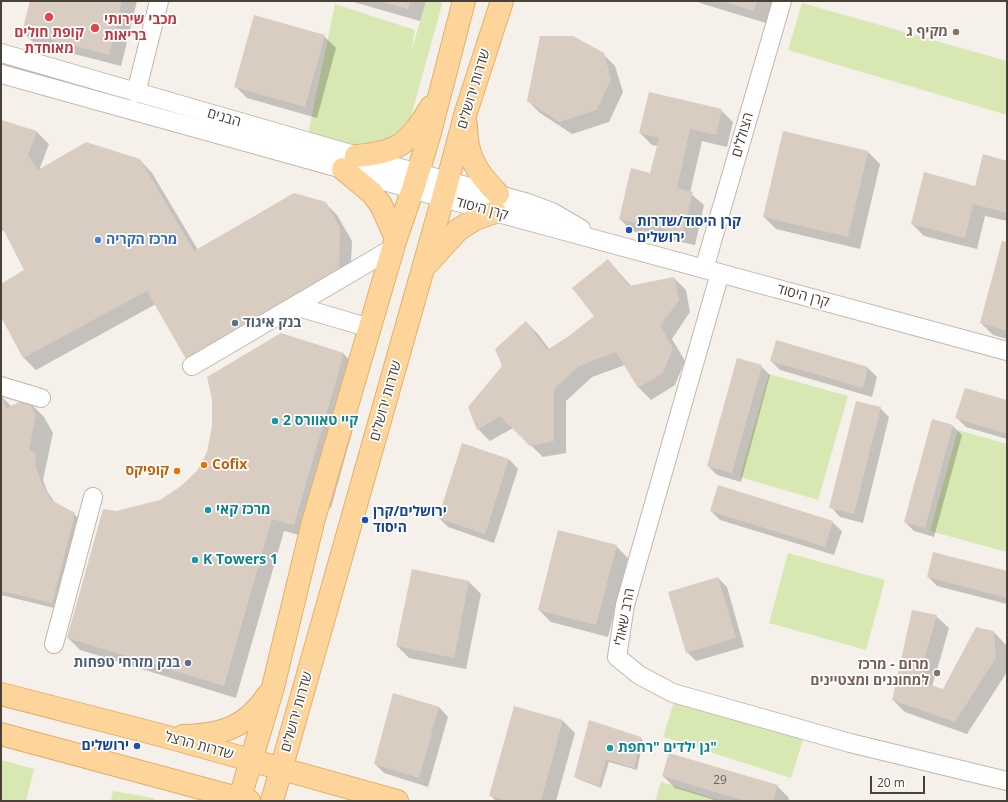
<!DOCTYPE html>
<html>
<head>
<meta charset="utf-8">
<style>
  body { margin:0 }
  #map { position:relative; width:1008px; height:802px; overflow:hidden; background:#f5f0ea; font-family:"Open Sans",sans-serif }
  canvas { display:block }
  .frame { position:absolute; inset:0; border:2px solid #494038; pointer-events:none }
  .scale { position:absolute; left:870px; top:776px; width:55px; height:18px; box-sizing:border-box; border:2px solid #494038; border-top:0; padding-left:5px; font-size:12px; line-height:14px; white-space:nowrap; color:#494038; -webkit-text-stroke:3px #fff; paint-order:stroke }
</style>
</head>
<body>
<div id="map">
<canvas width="1008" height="802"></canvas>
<div class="frame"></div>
<div class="scale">20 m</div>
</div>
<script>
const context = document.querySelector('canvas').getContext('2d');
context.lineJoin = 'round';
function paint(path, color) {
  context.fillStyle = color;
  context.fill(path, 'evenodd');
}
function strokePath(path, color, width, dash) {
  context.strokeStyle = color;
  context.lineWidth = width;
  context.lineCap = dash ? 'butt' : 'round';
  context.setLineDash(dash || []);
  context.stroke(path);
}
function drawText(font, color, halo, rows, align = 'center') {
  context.font = font + ' "Open Sans",Heebo,sans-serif';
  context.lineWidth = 3.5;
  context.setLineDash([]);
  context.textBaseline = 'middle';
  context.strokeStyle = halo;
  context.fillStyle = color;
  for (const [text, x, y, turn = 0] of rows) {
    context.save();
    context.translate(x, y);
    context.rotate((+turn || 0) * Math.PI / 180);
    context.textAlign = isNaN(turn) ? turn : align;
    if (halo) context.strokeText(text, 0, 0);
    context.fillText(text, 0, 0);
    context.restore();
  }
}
const green = new Path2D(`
  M426 1H443L408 127 390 136 389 139 364 147 308 134 335 4 415 30 411 52Z
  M802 3 1007 61V115L788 50Z
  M769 374 848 396 818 500 740 477Z
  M958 430 1007 444V552L930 531Z
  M788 553 885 580 866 650 769 623Z
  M675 699 803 740 791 778 663 737Z
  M1 760 34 769 26 801H1Z
  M661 782 722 801H655Z
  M113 791 153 798 157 801H111Z`);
const shadow = new Path2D(`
  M31 1H137L121 66 35 44 23 32Z
  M350 1H426L420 21Z
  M698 1H773L766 23 700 3Z
  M324 36 336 48 317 118 247 98 235 86Z
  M603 54 615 66 623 92 609 122 572 134 540 113 528 101Z
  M721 110 733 122 727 147 702 141 690 193 704 205 695 245 632 231 620 219 651 174 658 146 652 145 640 133Z
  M1 121 37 132 49 144 40 168 41 169 140 160 152 173 198 250 325 203 337 215 352 241 350 282 199 370 187 358 156 304 36 370 24 358 1 315V285L25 271 5 230 1 231Z
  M868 152 880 164 860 249 776 229 764 217Z
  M1007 162V221L985 216 977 249 924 236 912 224 976 187Z
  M1007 244V339L993 335 981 323Z
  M608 260 631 286 674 278 686 290 690 312 672 339 685 361 675 385 651 400 639 388 625 365 592 377 566 401V453L543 457 513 428 490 441 478 429 504 366 526 322 538 334 549 349 569 337 596 316Z
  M777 341 868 368 877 377 872 397 780 370 771 361Z
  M343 353 355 366 344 406 356 418 331 508 316 503 306 537 284 531 236 698 80 650 68 638 116 512 160 501 181 487Z
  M761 366 770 375 741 482 717 475 708 466Z
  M1 396 12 407 27 400 44 417 53 433 43 480 47 491 55 503 74 514 80 520 58 609 1 595Z
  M1007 401V439L966 427 957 418Z
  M880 408 889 417 863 523 840 517 831 507Z
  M953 426 962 435 934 537 914 531 905 522Z
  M509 459 518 469 494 543 448 527 439 518Z
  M711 511 832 522 842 531 834 555 720 520Z
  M616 546 628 558 608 637 551 622 539 610Z
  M1007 572V604L937 586 928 577Z
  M718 578 727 587 744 647 696 661 687 652Z
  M468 581 481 594 466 669 409 658 397 646Z
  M936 616 949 628 932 687 943 690 994 632 1006 645 1007 672 967 734 905 712 893 700Z
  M394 694 439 707 448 717 428 787 384 773 375 764Z
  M563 721 575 733 556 801H496L491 796Z
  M641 738 643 741 637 770 609 762 601 788 578 779 575 776Z
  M663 776 777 786 789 798 788 801H718L675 788Z`);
const building = new Path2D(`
  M30 1H122L109 55 22 32Z
  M380 1H411L408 9Z
  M721 1H757L754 11Z
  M254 15 325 35 305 107 234 87Z
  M540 36H573L604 53 611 79 597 110 559 122 527 101Z
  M649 92 722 109 716 135 690 129 677 188 693 192 683 234 619 219 631 168 650 173 659 138 639 133Z
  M1 120 37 131 28 155 38 170 86 142 140 159 194 251 294 193 326 202 340 228 339 270 186 359 147 291 23 358 1 317V284L24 270 1 225Z
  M783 131 868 151 848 237 763 217Z
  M983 154 1007 161V213L973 204 965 238 911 224 924 172 975 186Z
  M1002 241 1007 242V331L980 323Z
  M608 259 629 286 674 277 679 300 660 326 673 348 663 373 638 388 616 352 579 366 554 389V441L530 446 500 416 477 430 468 407 502 366 495 349 526 321 547 350 569 336 594 316 572 288Z
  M281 333 344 353 294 525 272 519 224 686 67 638 103 509 116 511 160 500 181 486 197 471 207 452 212 426V399L207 377Z
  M776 340 868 367 863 388 770 361Z
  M737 358 762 365 732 473 707 466Z
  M965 388 1007 400V434L955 418Z
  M1 395 7 408 27 398 36 415 29 450 35 453 36 468 42 484 51 500 75 513 52 603 1 591Z
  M856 401 881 407 854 514 829 508Z
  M932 419 953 425 925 528 904 522Z
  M462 443 509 459 485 534 438 518Z
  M718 485 833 521 825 547 710 511Z
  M558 530 617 545 596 625 538 610Z
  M933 552 1007 571V598L927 577Z
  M412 569 469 581 454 658 396 646Z
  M718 577 736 638 686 653 668 592Z
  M912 610 937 615 918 681 943 689 976 627 994 631 996 658 955 722 892 700Z
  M393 693 439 707 419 778 374 764Z
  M514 706 563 720 541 801H508L489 796Z
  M589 720 641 737 634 768 606 759 599 786 574 777Z
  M669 753 778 785 773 801H745L662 776Z`);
const minor = new Path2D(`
  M1 53 389 165 528 203 552 212 581 229
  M1 74 343 169 443 198 1007 351
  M136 93 159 1
  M704 269 782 1
  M720 273 625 605 617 657 639 675 673 693 850 743 1007 781
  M295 306 370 328
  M192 366 393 248
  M1 386 41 398
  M54 644 93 497`);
const major = new Path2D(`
  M466 125C466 156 477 173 498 194
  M356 156C400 152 409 143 431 107
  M343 169 372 193 381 205 396 238
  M427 264 458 230 475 219 495 212
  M1 694 164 736 397 801
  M1 734 249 801
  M183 736C221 735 246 728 268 695
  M239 801 273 687 313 522 396 238 413 189 429 136 464 1
  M272 801 443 198 466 112 502 1`);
const markers = [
  [49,17,5,"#e0444e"],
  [95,28,5,"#e0444e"],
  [956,32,4,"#8d6e63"],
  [629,230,4,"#1a4fb4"],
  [98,240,4,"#3f7fe0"],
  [235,323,4,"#5c6f8a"],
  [275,421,4,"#0f9aa8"],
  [204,465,4,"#e8710a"],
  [177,471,4,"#e8710a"],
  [208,510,4,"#0f9aa8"],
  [365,520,4,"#1a4fb4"],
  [195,560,4,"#0f9aa8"],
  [188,663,4,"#5c6f8a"],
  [937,673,4,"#8d6e63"],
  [137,746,4,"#1a4fb4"],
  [610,748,4,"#0f9aa8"]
];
const numberNames = [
  ["29",720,781]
];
const healthNames = [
  ["מכבי שירותי",104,20],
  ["בריאות",104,36],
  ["קופת חולים",49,33,"center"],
  ["מאוחדת",49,49,"center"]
];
const educationNames = [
  ["מקיף ג",948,32],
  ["מרום - מרכז",929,665],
  ["למחוננים ומצטיינים",929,681]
];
const streetNames = [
  ["שדרות ירושלים",474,89,-73],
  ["הבנים",224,118,16],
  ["הצוללים",743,135,-74],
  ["קרן היסוד",482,209,15],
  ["קרן היסוד",803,296,15],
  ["שדרות ירושלים",386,401,-74],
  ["הרב שאולי",625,617,-79],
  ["שדרות ירושלים",297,712,-74],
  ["שדרות הרצל",199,746,15]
];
const transitNames = [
  ["קרן היסוד/שדרות",637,222],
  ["ירושלים",637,238],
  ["ירושלים/קרן",373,512],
  ["היסוד",373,528],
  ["ירושלים",129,746,"right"]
];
const shopNames = [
  ["מרכז הקריה",106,240]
];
const serviceNames = [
  ["בנק איגוד",243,323],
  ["בנק מזרחי טפחות",180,663,"right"]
];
const cultureNames = [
  ["קיי טאוורס 2",283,421],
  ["מרכז קאי",216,510],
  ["K Towers 1",203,560],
  ["גן ילדים \"רחפת\"",618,748]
];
const foodNames = [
  ["Cofix",212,465],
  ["קופיקס",169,471,"right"]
];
paint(green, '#d7e8b3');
paint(shadow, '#0003');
paint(building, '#d9cdc2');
strokePath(minor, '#c0b7ac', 20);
strokePath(major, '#e3af6a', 24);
strokePath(minor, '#fff', 18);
strokePath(major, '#fdd59b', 22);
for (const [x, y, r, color] of markers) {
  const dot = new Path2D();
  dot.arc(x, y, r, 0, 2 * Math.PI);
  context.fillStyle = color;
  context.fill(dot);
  strokePath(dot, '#fff', 1.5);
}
drawText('12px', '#6d635a', null, numberNames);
drawText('bold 14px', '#be3a42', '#fff', healthNames, 'left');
drawText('bold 14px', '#785e54', '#fff', educationNames, 'right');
drawText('14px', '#494038', '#fff', streetNames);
drawText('bold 14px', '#164399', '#fff', transitNames, 'left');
drawText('bold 14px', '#366cbe', '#fff', shopNames, 'left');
drawText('bold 14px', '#4e5e75', '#fff', serviceNames, 'left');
drawText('bold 14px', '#0d838f', '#fff', cultureNames, 'left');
drawText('bold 14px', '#c56008', '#fff', foodNames, 'left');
</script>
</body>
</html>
